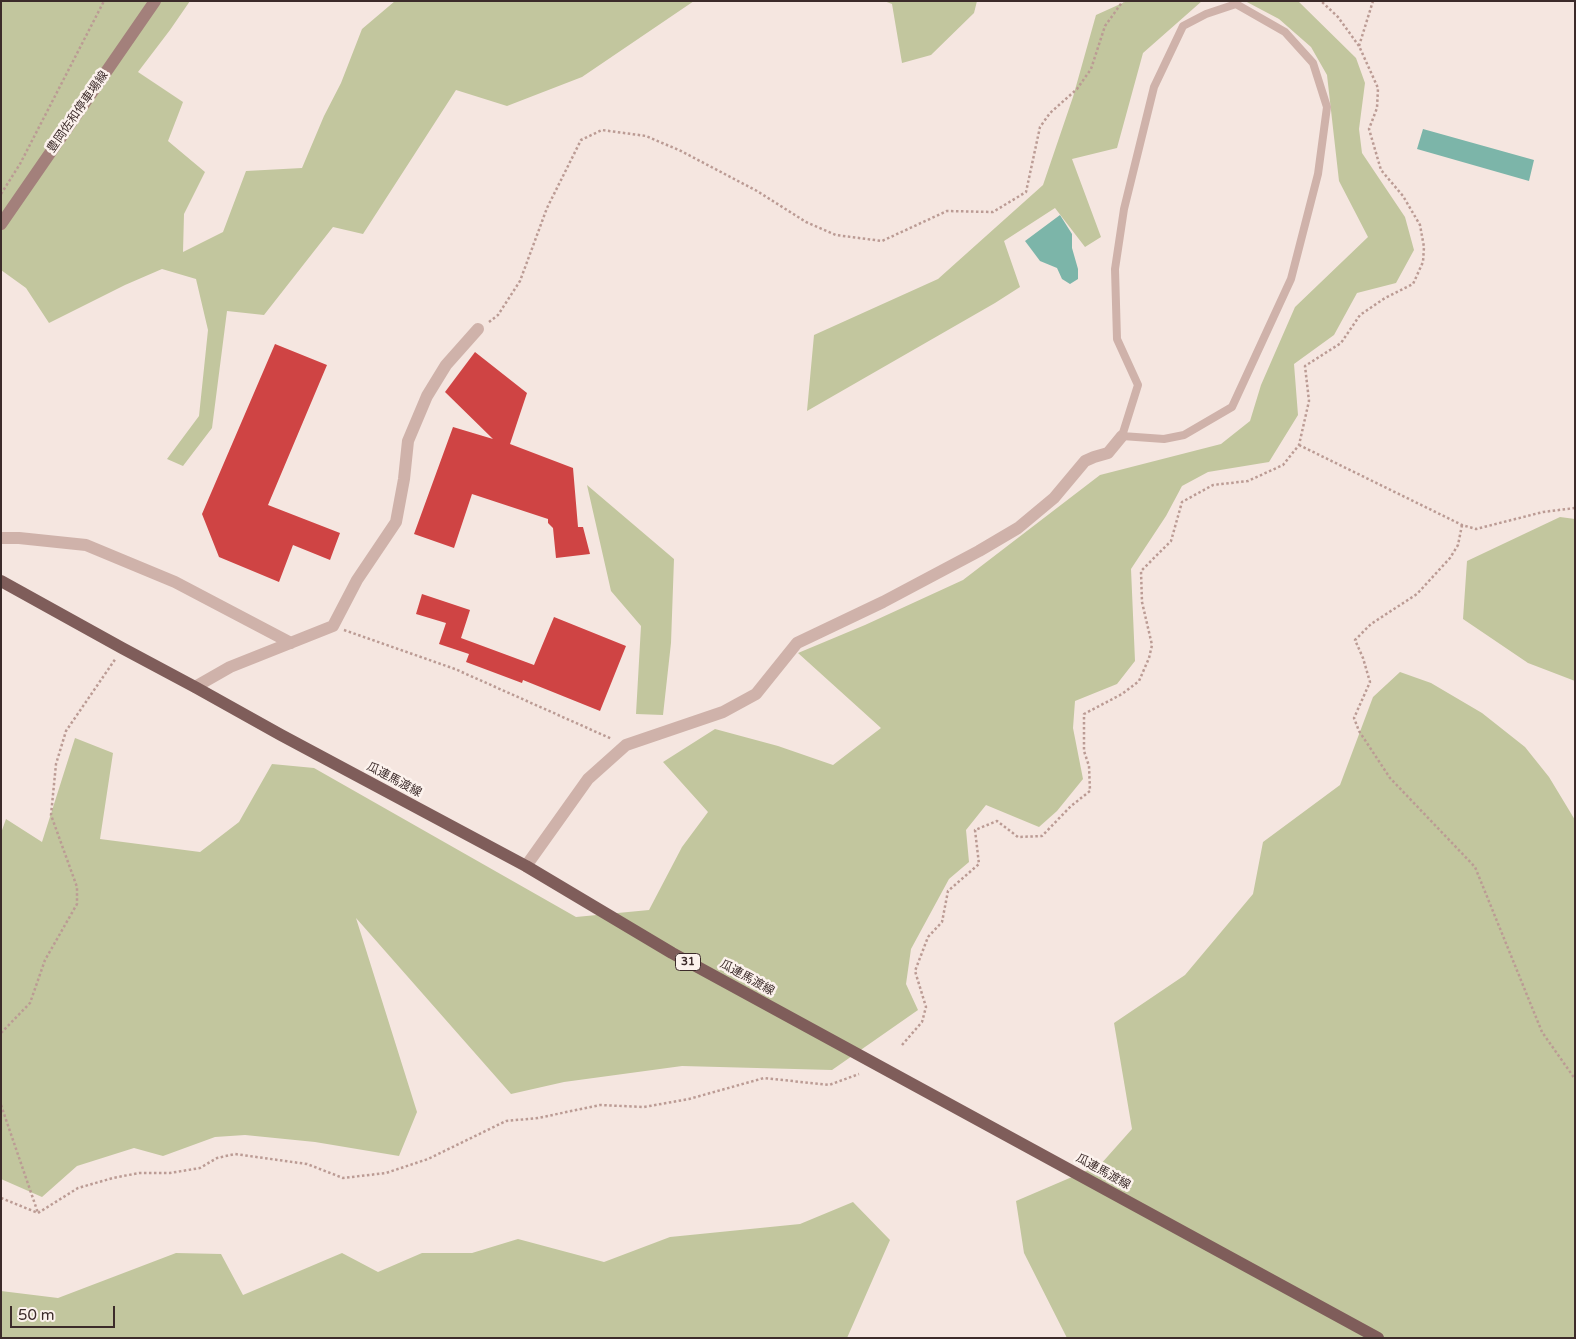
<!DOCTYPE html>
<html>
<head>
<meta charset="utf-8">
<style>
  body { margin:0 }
  #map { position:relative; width:1576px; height:1339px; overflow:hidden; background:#f5e6e0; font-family:"Varela Round",sans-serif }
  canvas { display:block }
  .frame { position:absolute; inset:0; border:2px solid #3c2b2a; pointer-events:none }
  .scale { position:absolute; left:10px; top:1306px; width:105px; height:22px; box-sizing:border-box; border:2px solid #3c2b2a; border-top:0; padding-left:6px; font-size:15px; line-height:18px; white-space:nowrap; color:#3c2b2a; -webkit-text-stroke:4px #fcf2ed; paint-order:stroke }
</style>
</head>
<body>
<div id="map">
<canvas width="1576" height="1339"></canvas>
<div class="frame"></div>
<div class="scale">50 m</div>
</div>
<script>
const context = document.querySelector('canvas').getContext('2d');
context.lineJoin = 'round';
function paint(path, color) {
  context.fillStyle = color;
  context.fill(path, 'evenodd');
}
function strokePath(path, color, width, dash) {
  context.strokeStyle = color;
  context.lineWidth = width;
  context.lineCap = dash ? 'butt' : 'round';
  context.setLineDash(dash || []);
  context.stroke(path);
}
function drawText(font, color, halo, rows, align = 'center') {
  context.font = font + ' "Varela Round","Noto Sans JP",sans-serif';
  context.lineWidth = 5;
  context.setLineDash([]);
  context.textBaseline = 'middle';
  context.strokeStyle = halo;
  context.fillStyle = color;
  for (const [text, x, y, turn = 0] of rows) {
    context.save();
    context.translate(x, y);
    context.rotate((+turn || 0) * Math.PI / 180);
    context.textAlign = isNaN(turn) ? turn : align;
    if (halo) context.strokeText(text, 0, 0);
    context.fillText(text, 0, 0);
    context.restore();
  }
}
const green = new Path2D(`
  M1 1H190L170 30 138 72 183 102 168 141 205 172 184 214 183 252 223 232 246 171 302 168 324 116 341 83 362 29 395 1H694L582 77 507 106 456 90 363 234 333 227 264 315 227 311 212 428 183 466 167 459 199 416 208 330 196 279 162 269 125 285 49 323 26 288 1 270Z
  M884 1H977L974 13 931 55 902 63 892 4Z
  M1127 1H1202L1143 53 1117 148 1072 159 1101 237 1085 247 1055 208 1004 241 1020 287 995 303 807 411 814 335 938 279 1043 185 1073 97 1096 15Z
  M1245 1H1298L1356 58 1365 83 1359 129 1362 153 1405 217 1414 250 1396 283 1357 293 1334 335 1294 364 1298 415 1269 462 1208 472 1182 486 1166 516 1131 569 1135 661 1117 684 1075 701 1073 728 1083 779 1057 811 1039 827 986 805 966 830 969 862 949 879 911 949 906 984 918 1010 832 1070 682 1066 564 1082 511 1094 356 918 417 1112 399 1156 315 1142 245 1135 215 1137 163 1156 134 1148 77 1166 42 1197 1 1179V833L6 819 42 842 75 738 113 753 100 839 200 852 239 822 272 764 314 768 576 917 649 910 682 847 708 812 663 762 715 729 778 746 833 765 881 728 798 653 865 625 963 580 1100 475 1221 444 1250 421 1261 385 1295 307 1368 237 1339 181 1327 75 1311 47 1279 19Z
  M587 485 674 559 671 643 663 715 636 714 641 626 611 591Z
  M1560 517 1575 519V681L1528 663 1463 619 1467 561Z
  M1400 672 1431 683 1482 713 1525 747 1549 777 1575 820V1338H1067L1024 1253 1016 1201 1100 1165 1132 1129 1114 1023 1185 975 1253 894 1263 842 1340 785 1373 697Z
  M853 1202 890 1240 847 1338H1V1291L58 1298 176 1253 221 1254 243 1295 342 1253 378 1272 422 1253H472L518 1239 604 1262 670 1237 800 1224Z`);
const water = new Path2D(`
  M1423 129 1534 160 1529 181 1417 149Z
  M1060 215 1072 234V248L1078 269V279L1070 284 1062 279 1057 268 1040 261 1025 241Z`);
const building = new Path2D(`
  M275 344 327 365 268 505 340 533 330 560 293 545 279 582 219 557 202 514Z
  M475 352 527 393 510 444 573 468 578 527H583L590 554 556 558 553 528 548 523V519L472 494 454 548 414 534 453 427 493 439 445 392Z
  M422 594 470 610 461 638 534 665 554 617 626 646 600 711 523 680 522 683 466 662 469 654 439 644 446 623 416 614Z`);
const path = new Path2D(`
  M1359 46 1373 1
  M1 194 20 164 104 1
  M489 322 498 315 520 281 547 208 581 140 602 130 646 136 681 151 757 191 806 222 836 235 882 241 947 211 993 212 1026 192 1040 127 1050 113 1077 89 1091 69 1105 26 1123 1
  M1299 445 1462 525 1476 529 1543 512 1575 508
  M1462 525 1458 545 1450 558 1417 594 1371 624 1355 640 1363 658 1370 682 1354 718 1359 731 1390 778 1475 867 1542 1032 1575 1079
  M344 630 455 669 612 739
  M1 1033 30 1003 45 960 77 904V887L51 815 56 764 66 731 116 658
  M902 1045 922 1022 926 1007 915 971 928 937 942 922 948 891 979 864 975 830 997 821 1018 837 1042 836 1071 806 1090 791 1089 766 1084 751V714L1122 694 1139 681 1149 658 1152 645 1142 602 1141 571 1171 541 1182 502 1213 485 1248 481 1283 465 1299 445 1309 401 1305 366 1341 343 1360 315 1385 298 1413 284 1423 262 1424 247 1420 225 1403 196 1381 170 1369 129 1377 108 1378 88 1359 46 1338 17 1321 1
  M1 1105 38 1213
  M1 1198 38 1213
  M38 1213 78 1188 113 1178 139 1173H170L200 1168 217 1158 235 1154 307 1164 343 1178 386 1173 428 1159 506 1121 538 1118 600 1105 644 1107 689 1099 764 1078 829 1085 859 1074`);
const lane = new Path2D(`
  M1236 4 1285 32 1313 63 1327 107 1318 174 1291 279 1232 407 1184 435 1164 439 1122 436 1138 385 1117 339 1115 269 1124 209 1154 87 1183 26 1206 14Z`);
const street = new Path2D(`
  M1 538H19L86 545 175 582 291 643
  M195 687 230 667 333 626 357 580 396 522 404 479 408 441 427 396 446 365 478 329
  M526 866 588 779 626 745 723 712 756 694 797 643 883 602 979 551 1018 528 1054 498 1085 461 1094 457 1108 453 1122 436`);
const secondary = new Path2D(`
  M1 224 155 1`);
const primary = new Path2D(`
  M1 581 122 648 195 687 281 735 526 866 672 953 1378 1338`);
const shields = [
  [688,962,25]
];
const shieldNames = [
  ["31",688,962]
];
const streetNames = [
  ["豊岡佐和停車場線",78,112,-55],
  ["瓜連馬渡線",394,780,28],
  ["瓜連馬渡線",747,978,29],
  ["瓜連馬渡線",1103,1172,29]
];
paint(green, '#c2c69e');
paint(water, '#7cb5a9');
paint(building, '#cf4444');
strokePath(path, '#bb9b94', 2.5, [2.5, 2.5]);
strokePath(lane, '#cfb2aa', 8);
strokePath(street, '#cfb2aa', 12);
strokePath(secondary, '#a3807b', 12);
strokePath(primary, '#7f5d5a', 12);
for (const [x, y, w] of shields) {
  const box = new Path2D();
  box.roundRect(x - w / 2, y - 8.5, w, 17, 4);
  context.fillStyle = '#fcf2ed';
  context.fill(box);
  strokePath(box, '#3c2b2a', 1);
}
drawText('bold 11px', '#3c2b2a', null, shieldNames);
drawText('12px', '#3c2b2a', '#fcf2ed', streetNames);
</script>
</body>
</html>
